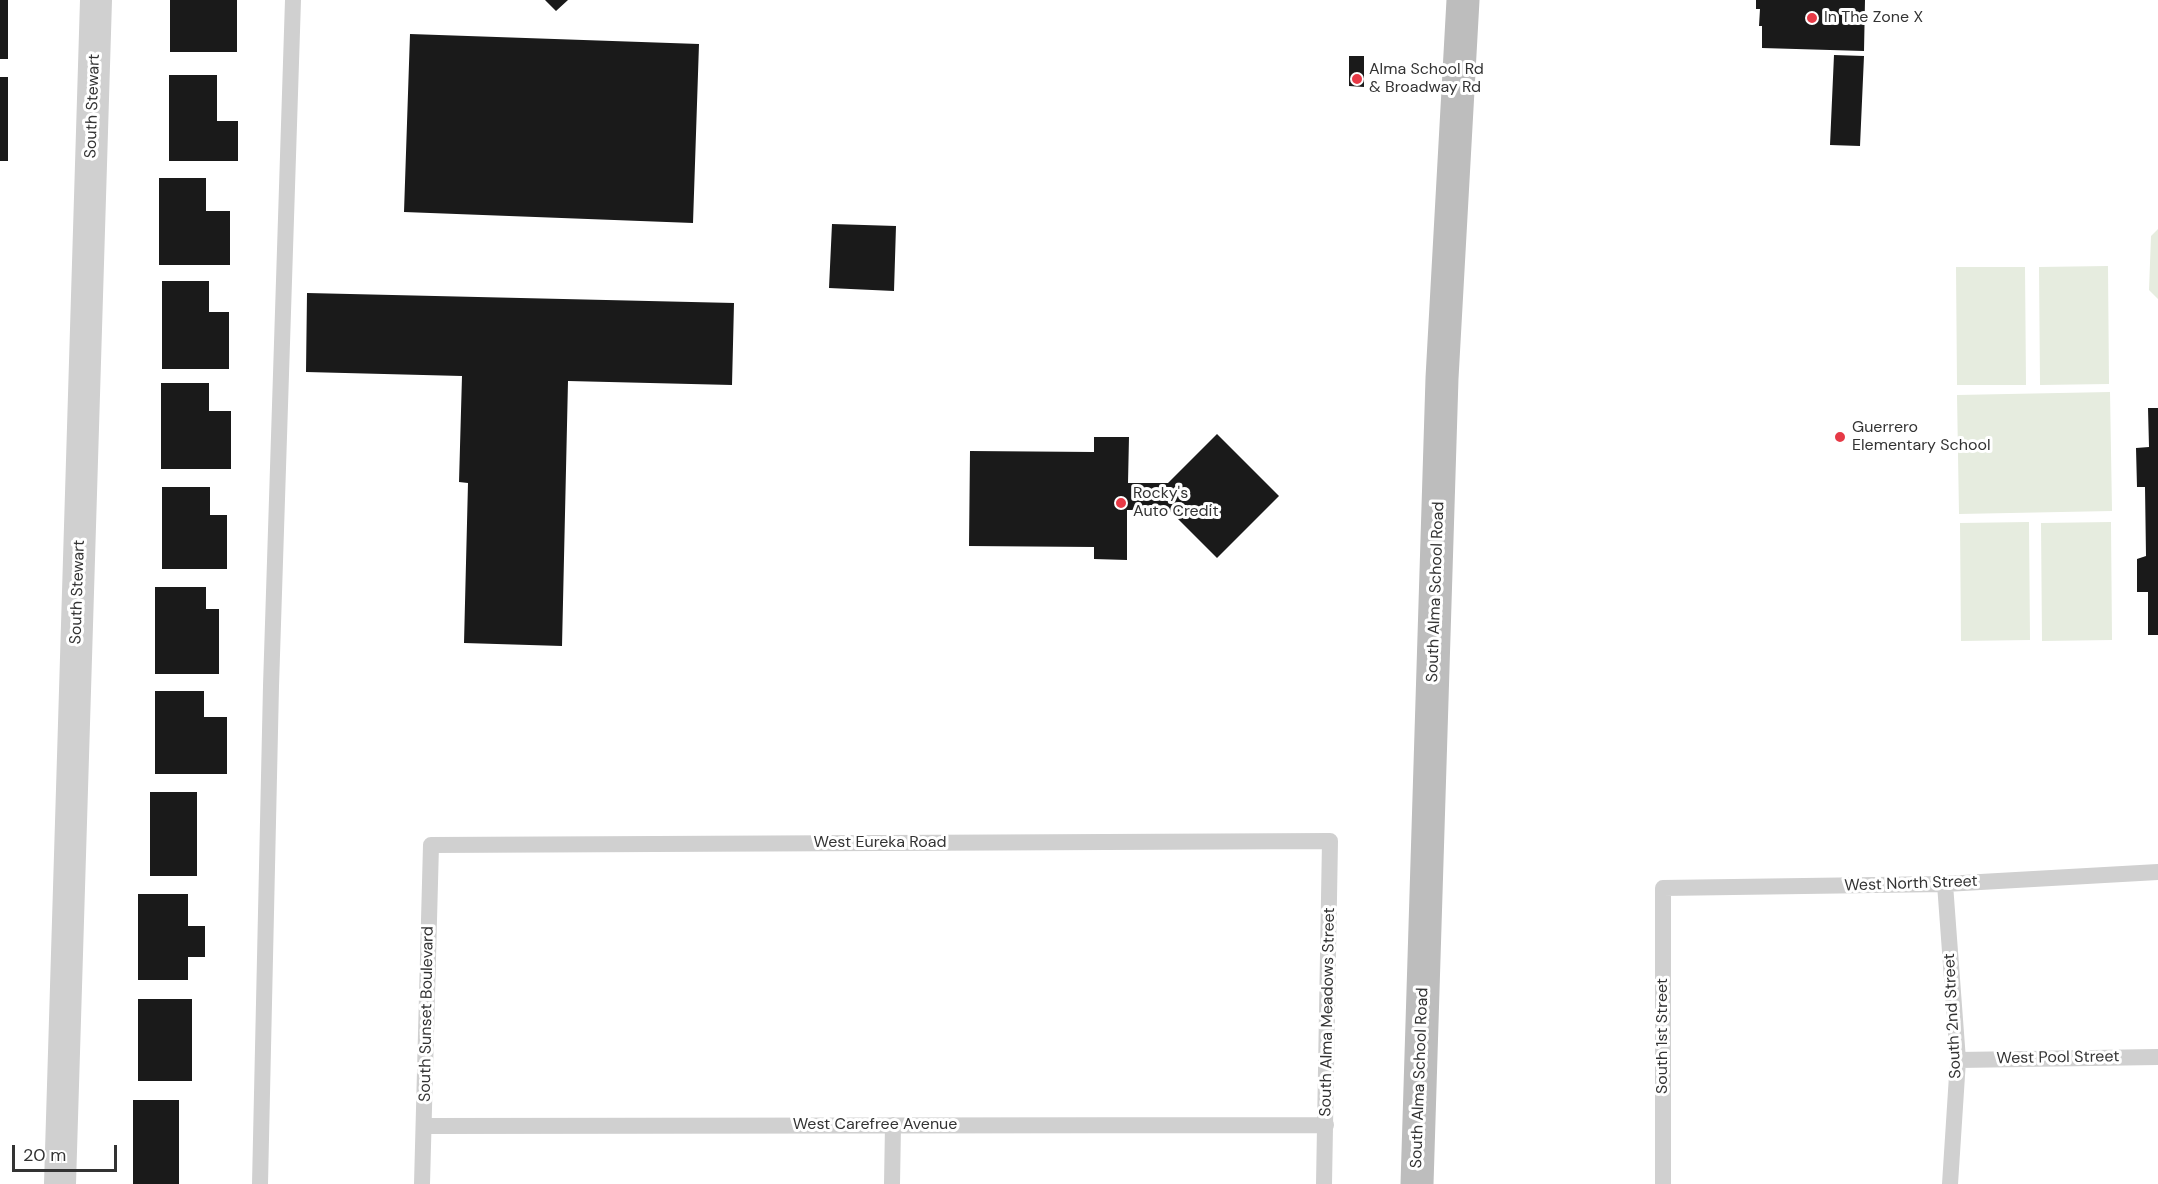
<!DOCTYPE html>
<html>
<head>
<meta charset="utf-8">
<style>
  body { margin:0 }
  #map { position:relative; width:2158px; height:1184px; overflow:hidden; background:#fff; font-family:"DM Sans",sans-serif }
  canvas { display:block }
  .scale { position:absolute; left:12px; top:1145px; width:105px; height:27px; box-sizing:border-box; border:3px solid #333; border-top:0; padding-left:8px; font-size:18px; line-height:21px; white-space:nowrap; color:#333; -webkit-text-stroke:4px #fff; paint-order:stroke }
</style>
</head>
<body>
<div id="map">
<canvas width="2158" height="1184"></canvas>
<div class="scale">20 m</div>
</div>
<script>
const context = document.querySelector('canvas').getContext('2d');
context.lineJoin = 'round';
function paint(path, color) {
  context.fillStyle = color;
  context.fill(path, 'evenodd');
}
function strokePath(path, color, width, dash) {
  context.strokeStyle = color;
  context.lineWidth = width;
  context.lineCap = dash ? 'butt' : 'round';
  context.setLineDash(dash || []);
  context.stroke(path);
}
function drawText(font, color, halo, rows, align = 'center') {
  context.font = font + ' "DM Sans",sans-serif';
  context.lineWidth = 6;
  context.setLineDash([]);
  context.textBaseline = 'middle';
  context.strokeStyle = halo;
  context.fillStyle = color;
  for (const [text, x, y, turn = 0] of rows) {
    context.save();
    context.translate(x, y);
    context.rotate((+turn || 0) * Math.PI / 180);
    context.textAlign = isNaN(turn) ? turn : align;
    if (halo) context.strokeText(text, 0, 0);
    context.fillText(text, 0, 0);
    context.restore();
  }
}
const green = new Path2D(`
  M2158 229V299L2149 290 2151 236Z
  M2108 266 2109 384 2040 385 2039 267Z
  M1956 267H2025L2026 385H1957Z
  M2110 392 2112 511 1959 514 1957 395Z
  M2029 522 2030 640 1961 641 1960 523Z
  M2111 522 2112 640 2042 641 2041 523Z`);
const building = new Path2D(`
  M0 0H8V59H0Z
  M170 0H237V52H170Z
  M545 0H568L556 11Z
  M1756 0H1865L1864 51 1762 48V26H1759L1760 9H1756Z
  M410 34 699 44 693 223 404 212Z
  M1834 55 1864 56 1860 146 1830 145Z
  M1349 56H1364V87L1349 86Z
  M169 75H217V121H238V161H169Z
  M0 77H8V161H0Z
  M159 178H206V211H230V265H159Z
  M832 224 896 226 894 291 829 288Z
  M162 281H209V312H229V369H162Z
  M307 293 734 303 732 385 568 381 562 646 464 643 468 483 459 482 462 376 306 372Z
  M161 383H209V411H231V469H161Z
  M2148 408H2158V635H2148V592H2137V559L2146 556 2145 487H2137L2136 448 2149 447Z
  M1217 434 1279 496 1217 558 1169 510H1127V560L1094 559V547L969 546 970 451 1094 452V437H1129L1128 483H1168Z
  M162 487H210V515H227V569H162Z
  M155 587H206V609H219V674H155Z
  M155 691H204V717H227V774H155Z
  M150 792H197V876H150Z
  M138 894H188V926H205V957H188V980H138Z
  M138 999H192V1081H138Z
  M133 1100H179V1184H133Z`);
const lane = new Path2D(`
  M1945 884 1958 1060 1950 1184
  M1958 1060 2158 1057
  M424 1126 1326 1125
  M260 1184 271 686 293 0
  M422 1184 431 845 1330 841 1324 1184
  M892 1184 893 1125
  M1663 1184V888L1945 884 2158 872`);
const street = new Path2D(`
  M60 1184 96 0`);
const secondary = new Path2D(`
  M1417 1184 1442 378 1463 0`);
const markers = [
  [1812,18,6,"#e63946"],
  [1357,79,6,"#e63946"],
  [1840,437,6,"#e63946"],
  [1121,503,6,"#e63946"]
];
const poiNames = [
  ["In The Zone X",1824,18],
  ["Alma School Rd",1369,70],
  ["& Broadway Rd",1369,88],
  ["Guerrero",1852,428],
  ["Elementary School",1852,446],
  ["Rocky's",1133,494],
  ["Auto Credit",1133,512]
];
const streetNames = [
  ["South Stewart",93,106,-88],
  ["South Stewart",78,592,-88],
  ["South Alma School Road",1436,592,-88],
  ["West Eureka Road",880,843],
  ["West North Street",1911,884,-2],
  ["South Alma Meadows Street",1328,1012,-89],
  ["South Sunset Boulevard",427,1014,-89],
  ["South 2nd Street",1953,1016,-93],
  ["South 1st Street",1663,1036,-90],
  ["West Pool Street",2058,1058,-1],
  ["South Alma School Road",1420,1078,-88],
  ["West Carefree Avenue",875,1125]
];
paint(green, '#e6ecdf');
paint(building, '#1a1a1a');
strokePath(lane, '#d0d0d0', 16);
strokePath(street, '#d0d0d0', 32);
strokePath(secondary, '#bdbdbd', 33);
for (const [x, y, r, color] of markers) {
  const dot = new Path2D();
  dot.arc(x, y, r, 0, 2 * Math.PI);
  context.fillStyle = color;
  context.fill(dot);
  strokePath(dot, '#fff', 2);
}
drawText('16px', '#333', '#fff', poiNames, 'left');
drawText('16px', '#333', '#fff', streetNames);
</script>
</body>
</html>
